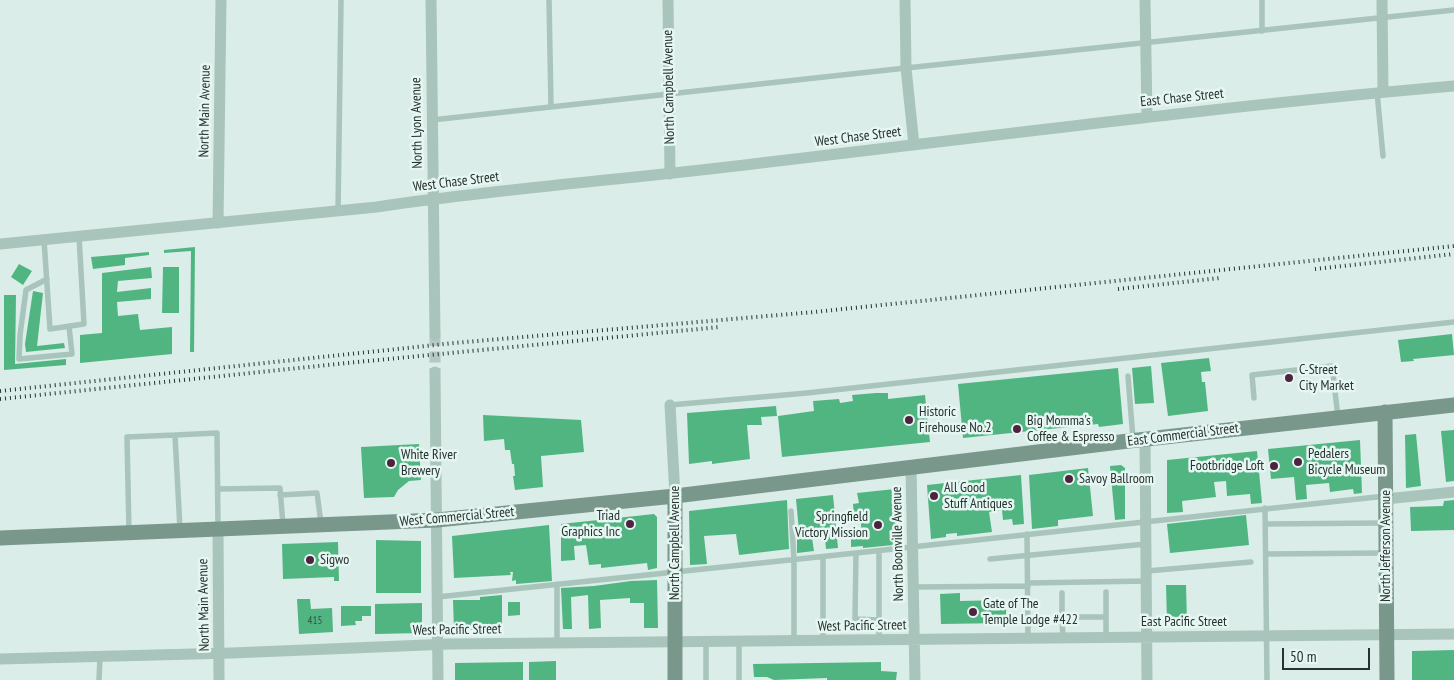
<!DOCTYPE html>
<html>
<head>
<meta charset="utf-8">
<style>
  body { margin:0 }
  #map { position:relative; width:1454px; height:680px; overflow:hidden; background:#daede9; font-family:"PT Sans Narrow",sans-serif }
  canvas { display:block }
  .scale { position:absolute; left:1282px; top:648px; width:88px; height:22px; box-sizing:border-box; border:2px solid #27322d; border-top:0; padding-left:6px; font-size:15px; line-height:18px; white-space:nowrap; color:#27322d; -webkit-text-stroke:4px #e6f6f2; paint-order:stroke }
</style>
</head>
<body>
<div id="map">
<canvas width="1454" height="680"></canvas>
<div class="scale">50 m</div>
</div>
<script>
const context = document.querySelector('canvas').getContext('2d');
context.lineJoin = 'round';
function paint(path, color) {
  context.fillStyle = color;
  context.fill(path, 'evenodd');
}
function strokePath(path, color, width, dash) {
  context.strokeStyle = color;
  context.lineWidth = width;
  context.lineCap = dash ? 'butt' : 'round';
  context.setLineDash(dash || []);
  context.stroke(path);
}
function drawText(font, color, halo, rows, align = 'center') {
  context.font = font + ' "PT Sans Narrow",sans-serif';
  context.lineWidth = 5;
  context.setLineDash([]);
  context.textBaseline = 'middle';
  context.strokeStyle = halo;
  context.fillStyle = color;
  for (const [text, x, y, turn = 0] of rows) {
    context.save();
    context.translate(x, y);
    context.rotate((+turn || 0) * Math.PI / 180);
    context.textAlign = isNaN(turn) ? turn : align;
    if (halo) context.strokeText(text, 0, 0);
    context.fillText(text, 0, 0);
    context.restore();
  }
}
const building = new Path2D(`
  M195 247 194 352H190L191 251 164 253V250Z
  M149 252V255L125 258V265L93 269 91 257Z
  M19 264 32 271 23 285 11 277Z
  M151 267 152 278 118 281 117 292 151 288V299L117 302 118 316 138 314 140 330 172 327V354L80 363V335L102 333V273Z
  M163 267H179V313H162Z
  M33 291 43 293 37 346 64 343 65 348 26 352 25 344Z
  M4 295H16L15 364 66 359V365L4 370Z
  M1452 334 1454 355 1413 359 1414 361 1401 362 1398 340Z
  M1209 358 1211 371 1201 372 1202 382H1205L1208 411 1168 416 1161 363Z
  M1151 366 1154 403 1135 404 1132 368Z
  M1118 368 1123 424 1099 427 1098 424 963 438 958 384Z
  M876 393H888V399L925 395 930 442 782 457 778 416 814 411 813 401 839 399 840 403 853 401 852 395Z
  M776 406 777 416 761 417 762 425H747L750 459 712 464V461L689 464 687 413Z
  M483 415 581 420 584 452 541 456 543 487 515 490 513 476H515L514 464H512L510 450H505L504 439 484 441Z
  M1454 430V481L1446 482 1441 431Z
  M1416 434 1421 486 1406 488 1405 435Z
  M1360 440 1362 493 1354 494 1353 489 1330 492 1329 483 1306 485 1307 499 1296 500 1294 477 1271 479 1268 449Z
  M419 444 421 480 409 481 398 490 394 497 364 498 361 447Z
  M1257 451 1262 503 1251 504 1250 494 1227 496 1226 481 1214 482 1216 497 1182 501 1183 512 1167 513V460Z
  M1121 465 1125 468V519L1115 520 1110 466Z
  M1088 468 1093 516 1058 520V526L1032 529 1029 475Z
  M1021 475 1024 524 1013 525 1012 519 1003 520 1002 510 989 512 992 532 957 536V533L946 534V537L931 539 927 485Z
  M895 489 896 543 893 545 863 548V546L851 547V536L862 535 860 515 854 516 853 504 859 503 857 493Z
  M833 495 838 548 826 549 824 529 811 531 814 551 797 553V531H799L796 499Z
  M787 500 789 549 739 555 736 534 704 536 707 564 690 565 689 511Z
  M1454 500V530L1411 531 1410 507 1443 506 1444 501Z
  M654 514 657 517V568L648 570 647 563 601 568V564L589 565 586 545 574 546 575 560 561 561V524Z
  M1246 515 1249 545 1170 553 1167 524Z
  M549 525 552 581 516 584V580L512 581 513 572H510L511 575 454 578 452 536Z
  M376 540 421 541V593H376Z
  M338 542 339 581H334V577L283 579 282 544Z
  M657 580 658 628H644V603H630V598L600 600 601 628 589 629 588 595 571 597 572 629H563L561 588 594 586 631 581Z
  M1166 585H1186L1187 622H1167Z
  M960 593V601L1006 600V623L941 624 940 594Z
  M502 595V629L454 630 453 600H480V597Z
  M297 599H310L311 609 332 608 333 632 299 634Z
  M508 602H520V615L508 616Z
  M422 603V633L375 634V604Z
  M341 606H371V616H362V621H355L356 625 341 626Z
  M1454 650V680H1412V651Z
  M556 661V680H529V662Z
  M523 662V680H455V663Z
  M881 662V671L897 672 896 680H827V678L774 680 767 677H754L753 664Z`);
const streetTunnel = new Path2D(`
  M435 335V372`);
const lane = new Path2D(`
  M549 0 551 106
  M1262 0V31
  M1377 92 1383 156
  M432 120 906 68 1454 10
  M338 211 341 0
  M44 240 50 329 84 324 79 236
  M47 279 26 290 20 335 19 359 72 354 69 326
  M1128 376 1133 439
  M1254 398 1252 375 1332 366 1338 417
  M670 405 807 393 1454 322
  M218 489 280 488 283 525
  M280 495 317 493 321 523
  M1265 508 1267 680
  M791 511 794 560V641
  M1265 524 1386 523
  M180 529 175 435 217 433 218 527
  M129 532 127 437 175 435
  M1027 534 1028 639
  M856 553 855 619 879 620
  M1266 554 1386 553
  M823 557V641
  M990 559 1146 544
  M1147 571 1251 562
  M1028 583 1147 581
  M557 584V644
  M914 587 1028 586
  M437 597 856 553 1386 496
  M1062 617V593
  M1106 617V592
  M1063 638 1062 617H1106V638
  M879 641V551
  M739 642V680
  M99 680 100 657
  M706 680V642`);
const street = new Path2D(`
  M431 0 435 335
  M668 0 670 174
  M905 0 906 68 914 145
  M1145 0 1147 117
  M1382 0 1383 92
  M218 223 221 0
  M0 244 377 207C504 188 633 179 761 163 992 136 1222 106 1454 86
  M435 372 438 680
  M670 405 675 496
  M1145 439 1147 680
  M911 467 915 680
  M1386 499 1454 492
  M218 530 219 680
  M0 659 232 653 450 644 1454 634`);
const secondary = new Path2D(`
  M1385 412 1387 680
  M675 496V680
  M0 538 437 520 675 496 1120 442 1454 405`);
const rail = new Path2D(`
  M1315 269 1454 254
  M1118 289 1220 278
  M0 391 454 343 814 312 1454 246
  M0 399 347 363 720 327`);
const markers = [
  [1289,378,5,"#4d2340"],
  [909,420,5,"#4d2340"],
  [1017,429,5,"#4d2340"],
  [1298,462,5,"#4d2340"],
  [391,463,5,"#4d2340"],
  [1274,466,5,"#4d2340"],
  [1069,479,5,"#4d2340"],
  [934,496,5,"#4d2340"],
  [630,524,5,"#4d2340"],
  [878,525,5,"#4d2340"],
  [310,560,5,"#4d2340"],
  [973,612,5,"#4d2340"]
];
const numberNames = [
  ["415",315,621]
];
const streetNames = [
  ["North Campbell Avenue",669,87,-91],
  ["East Chase Street",1182,98,-6],
  ["North Main Avenue",205,111,-89],
  ["North Lyon Avenue",417,123,-91],
  ["West Chase Street",858,137,-7],
  ["West Chase Street",456,182,-7],
  ["East Commercial Street",1183,435,-7],
  ["West Commercial Street",457,517,-5],
  ["North Campbell Avenue",675,543,-90],
  ["North Boonville Avenue",898,544,-91],
  ["North Jefferson Avenue",1386,546,-90],
  ["North Main Avenue",204,605,-91],
  ["East Pacific Street",1184,622],
  ["West Pacific Street",862,626,-1],
  ["West Pacific Street",457,630,-1]
];
const poiNames = [
  ["C-Street",1299,370],
  ["City Market",1299,386],
  ["Historic",919,412],
  ["Firehouse No.2",919,428],
  ["Big Momma's",1027,421],
  ["Coffee & Espresso",1027,437],
  ["Pedalers",1308,454],
  ["Bicycle Museum",1308,470],
  ["White River",401,455],
  ["Brewery",401,471],
  ["Footbridge Loft",1264,466,"right"],
  ["Savoy Ballroom",1079,479],
  ["All Good",944,488],
  ["Stuff Antiques",944,504],
  ["Triad",620,516,"right"],
  ["Graphics Inc",620,532,"right"],
  ["Springfield",868,517,"right"],
  ["Victory Mission",868,533,"right"],
  ["Sigwo",320,560],
  ["Gate of The",983,604],
  ["Temple Lodge #422",983,620]
];
paint(building, '#51b582');
strokePath(streetTunnel, '#b6c8c3', 11, [11, 5.5]);
strokePath(lane, '#a8c4bb', 5.5);
strokePath(street, '#a8c4bb', 11);
strokePath(secondary, '#7a978c', 15);
strokePath(rail, '#27322d', 4, [1, 4]);
for (const [x, y, r, color] of markers) {
  const dot = new Path2D();
  dot.arc(x, y, r, 0, 2 * Math.PI);
  context.fillStyle = color;
  context.fill(dot);
  strokePath(dot, '#e6f6f2', 2);
}
drawText('11px', '#325342', null, numberNames);
drawText('14px', '#27322d', '#e6f6f2', streetNames);
drawText('14px', '#27322d', '#e6f6f2', poiNames, 'left');
</script>
</body>
</html>
